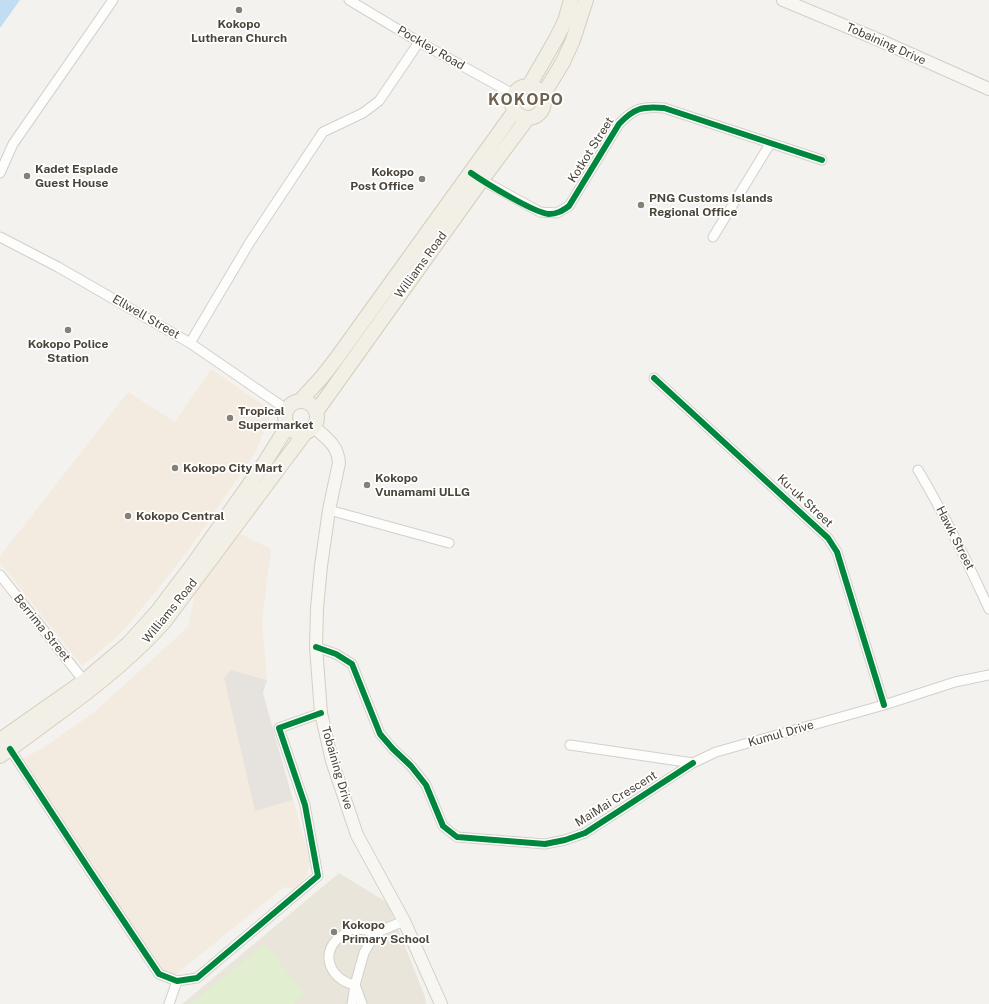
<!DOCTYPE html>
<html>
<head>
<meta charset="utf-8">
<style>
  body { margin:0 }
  canvas { display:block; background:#f4f2ee }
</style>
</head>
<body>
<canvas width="989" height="1004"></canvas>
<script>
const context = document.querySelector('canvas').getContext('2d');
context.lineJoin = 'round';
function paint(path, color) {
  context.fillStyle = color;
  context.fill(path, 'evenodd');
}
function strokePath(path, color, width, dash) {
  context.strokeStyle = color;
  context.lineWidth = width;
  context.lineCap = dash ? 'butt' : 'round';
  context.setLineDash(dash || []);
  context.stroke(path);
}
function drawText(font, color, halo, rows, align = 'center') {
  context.font = font + ' "Public Sans",sans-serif';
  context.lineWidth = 3.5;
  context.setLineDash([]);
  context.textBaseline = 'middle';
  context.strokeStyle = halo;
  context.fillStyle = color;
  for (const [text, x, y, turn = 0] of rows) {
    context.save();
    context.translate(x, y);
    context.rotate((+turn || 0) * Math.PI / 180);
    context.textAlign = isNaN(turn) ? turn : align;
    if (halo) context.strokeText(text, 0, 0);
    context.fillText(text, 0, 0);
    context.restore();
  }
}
const commercial = new Path2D(`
  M211 369 270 410V418L255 453 190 548 158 589 120 634 82 666 0 563V556L128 392 175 422Z
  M239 533 271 549 262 621 267 680 231 670 225 678 237 735 255 810 293 800 310 861 307 876 294 889 284 887 174 976 161 969 132 927 23 758 40 750 93 713 188 627 196 587Z`);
const education = new Path2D(`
  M339 873 388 903 425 997 426 1004H182Z`);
const green = new Path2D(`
  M265 944 305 994 293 1004H190Z`);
const parking = new Path2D(`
  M231 670 267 680 263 693 293 800 255 811 224 678Z`);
const water = new Path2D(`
  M0 0H20L0 28Z`);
const street = new Path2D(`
  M349 0 419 42 513 94
  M0 173 13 144 113 0
  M478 178 540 212 557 213 569 206 619 124C634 108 643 106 664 108L822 160
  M0 237 58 267 190 343 286 409
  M713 237 770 144
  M190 343 250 242 323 132 363 113 379 101 419 42
  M654 378 828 538 837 552 884 705
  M918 470C945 515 967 561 989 609
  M329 510 449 543
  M0 575 84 681
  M316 647 336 654 352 664 380 734 393 749 411 766 426 785 443 826 457 837 545 844 565 840 585 833 693 763
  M570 745 693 763 716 752 884 705 955 682 989 675
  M10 749 90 871 159 974 177 981 197 978 318 876 305 805 279 728 321 713
  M169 1004 177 981
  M352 1004 355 985C329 980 318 950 343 935 345 933 348 931 351 930 359 928 367 930 375 933
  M362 1004 355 985 364 953 375 933 404 921`);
const secondary = new Path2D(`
  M783 0 879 40 989 89
  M314 427C326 438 338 445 339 463L329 510 321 566 317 608 316 647 321 713 332 761 357 835 404 921 441 1004`);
const primary = new Path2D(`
  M512 102a16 16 0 1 1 32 0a16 16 0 1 1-32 0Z
  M529 86 556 39 565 21 571 0
  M543 95 563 62 573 40 586 0
  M285 417a16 16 0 1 1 32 0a16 16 0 1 1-32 0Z
  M300 401 322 377 336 359 514 112
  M316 412 481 181 527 119
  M0 740 84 681 129 643 157 612 194 563 265 462 287 427
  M0 756C19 743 37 729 55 716 94 688 132 658 164 622L305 433`);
const cycleway = new Path2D(`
  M471 173C484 182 534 213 549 214 557 214 562 211 569 206L619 124C634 108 643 106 664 108L822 160
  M654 378 828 538 837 552 884 705
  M316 647 336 654 352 664 380 734 393 749 411 766 426 785 443 826 457 837 545 844 565 840 585 833 693 763
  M10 749 90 871 159 974 177 981 197 978 318 876 305 805 279 728 321 713`);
const markers = [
  [239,10,4,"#868178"],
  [27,176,4,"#868178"],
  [422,179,4,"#868178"],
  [641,205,4,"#868178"],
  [68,330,4,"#868178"],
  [230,418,4,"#868178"],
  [175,468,4,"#868178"],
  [367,485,4,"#868178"],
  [128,516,4,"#868178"],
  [334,932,4,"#868178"]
];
const poiNames = [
  ["Kokopo",239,24,"center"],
  ["Lutheran Church",239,38,"center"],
  ["Kadet Esplade",35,169],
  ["Guest House",35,183],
  ["Kokopo",414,172,"right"],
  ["Post Office",414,186,"right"],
  ["PNG Customs Islands",649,198],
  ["Regional Office",649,212],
  ["Kokopo Police",68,344,"center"],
  ["Station",68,358,"center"],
  ["Tropical",238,411],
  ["Supermarket",238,425],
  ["Kokopo City Mart",183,468],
  ["Kokopo",375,478],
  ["Vunamami ULLG",375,492],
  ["Kokopo Central",136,516],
  ["Kokopo",342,925],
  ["Primary School",342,939]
];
const streetNames = [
  ["Tobaining Drive",886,44,24],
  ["Pockley Road",431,48,30],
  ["Kotkot Street",591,150,-58],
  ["Williams Road",421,265,-54],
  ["Ellwell Street",146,317,30],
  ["Ku-uk Street",805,501,43],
  ["Hawk Street",955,538,63],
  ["Williams Road",170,611,-51],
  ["Berrima Street",42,628,51],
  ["Kumul Drive",781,734,-16],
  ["Tobaining Drive",337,768,74],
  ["MaiMai Crescent",616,799,-32]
];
const districtNames = [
  ["KOKOPO",526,100]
];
paint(commercial, '#f3ebdf');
paint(education, '#eae5da');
paint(green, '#e1eecf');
paint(parking, '#e6e3df');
paint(water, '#c0ddf1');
strokePath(street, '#d2d0cb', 11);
strokePath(secondary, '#d3cfc5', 14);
strokePath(primary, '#d6cebb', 16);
strokePath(street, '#fdfdfc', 9);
strokePath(secondary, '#f7f6f1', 12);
strokePath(primary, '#f2efe6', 14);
strokePath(cycleway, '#00873e', 6);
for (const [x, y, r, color] of markers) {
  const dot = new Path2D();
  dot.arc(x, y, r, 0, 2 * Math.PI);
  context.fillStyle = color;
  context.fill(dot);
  strokePath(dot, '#fff', 1.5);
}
drawText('bold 12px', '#4b4439', '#fff', poiNames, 'left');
drawText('12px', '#4b4439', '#fff', streetNames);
context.letterSpacing = '1px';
drawText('bold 16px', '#6e6250', '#fff', districtNames);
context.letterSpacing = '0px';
</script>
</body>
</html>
